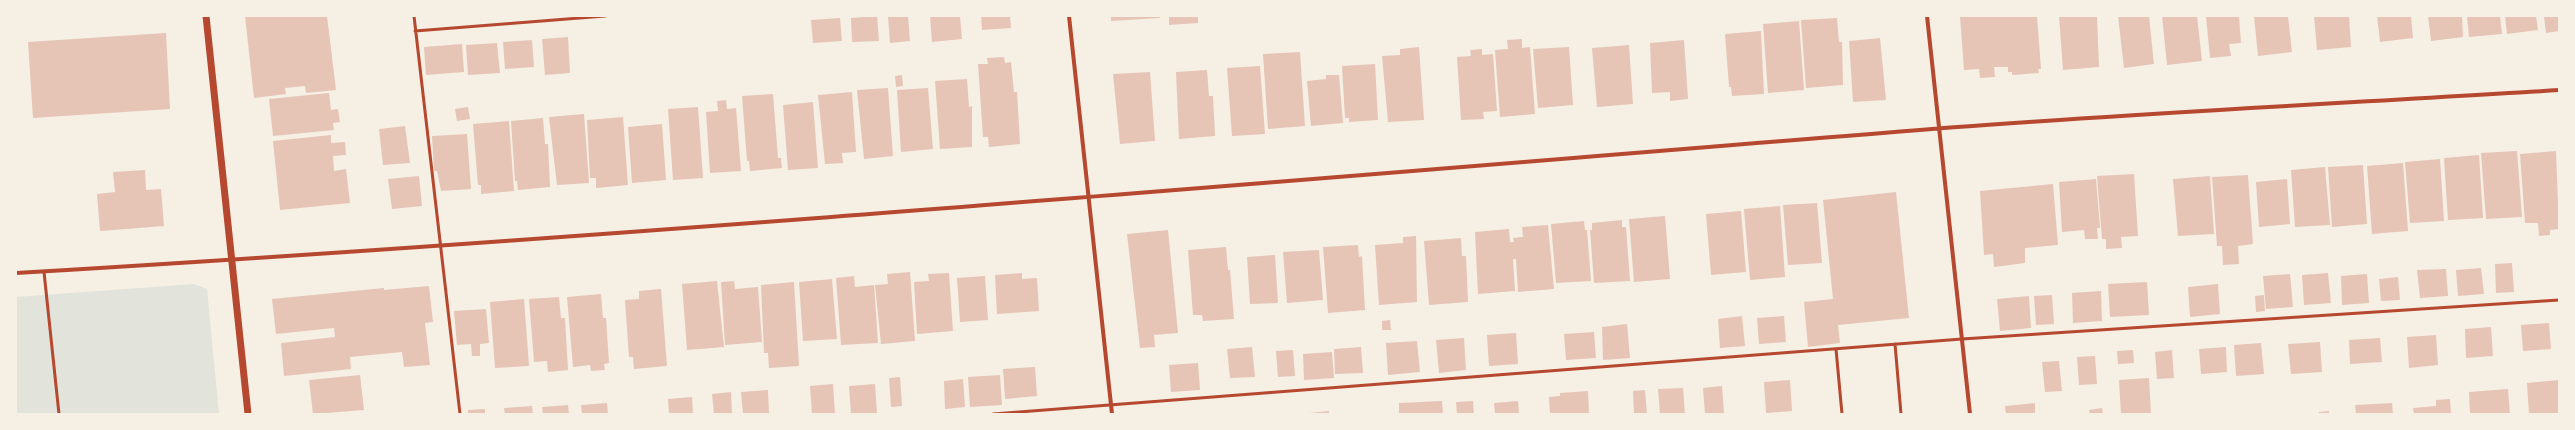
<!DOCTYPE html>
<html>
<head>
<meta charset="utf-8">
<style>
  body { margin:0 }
  #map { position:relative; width:2575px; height:430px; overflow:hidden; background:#f6efe4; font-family:Montserrat,sans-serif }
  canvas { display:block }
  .frame { position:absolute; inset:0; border:17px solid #f6efe4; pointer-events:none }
</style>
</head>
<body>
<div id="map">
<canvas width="2575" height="430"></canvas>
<div class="frame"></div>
</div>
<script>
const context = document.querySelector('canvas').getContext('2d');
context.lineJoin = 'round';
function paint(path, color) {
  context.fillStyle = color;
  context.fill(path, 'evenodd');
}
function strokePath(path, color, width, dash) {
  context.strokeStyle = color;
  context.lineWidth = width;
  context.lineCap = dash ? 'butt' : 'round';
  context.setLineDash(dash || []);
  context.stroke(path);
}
const green = new Path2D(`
  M194 284 207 289 219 414H16V297Z`);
const building = new Path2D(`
  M245 16H327L336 90 306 93 305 86 285 88 286 94 254 98Z
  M877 16 879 41 852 42 851 18Z
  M888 16H908L910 41 890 43Z
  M930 16H960L962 39 932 42Z
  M981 16H1010L1011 28 982 30Z
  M1111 16H1160V18L1111 21Z
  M1169 16H1198V23L1169 25Z
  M1960 16H2037L2041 69H2038L2039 73 2012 75V72H2008V67H1994L1995 77 1980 78 1979 69 1964 70Z
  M2059 16 2097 17 2099 67 2063 70Z
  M2118 16H2149L2154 64 2124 68Z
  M2162 16H2197L2202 61 2167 65Z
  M2206 16H2239L2241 43 2229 44 2231 56 2210 58Z
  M2254 16H2288L2292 52 2258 56Z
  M2314 16H2349L2351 47 2317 50Z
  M2377 16H2411L2413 38 2380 42Z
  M2428 16H2462L2463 37 2431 41Z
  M2467 16H2500L2502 34 2469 37Z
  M2505 16H2536L2538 30 2507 34Z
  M2544 16H2559V31L2546 33Z
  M840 18 842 41 813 43 811 20Z
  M1837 18 1839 42H1842L1843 85 1806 88 1801 20Z
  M1799 21 1804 90 1768 93 1763 24Z
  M1761 31 1764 94 1732 96 1731 87H1729L1725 34Z
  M166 33 170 109 33 118 28 42Z
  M568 37 570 73 545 75 542 39Z
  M1880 38 1886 100 1853 102 1849 41Z
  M1522 39V48L1530 47 1535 114 1500 117 1495 50 1508 49 1507 40Z
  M532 40 534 67 505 69 503 42Z
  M1684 40 1688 99 1670 101V92L1652 93 1650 43Z
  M497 43 500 73 468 75 466 45Z
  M462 44 464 72 426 75 424 47Z
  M1629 45 1633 104 1597 107 1592 48Z
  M1419 47 1424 120 1388 122 1382 56 1400 55V49Z
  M1569 47 1573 105 1538 108 1533 49Z
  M1482 49V55L1493 54 1497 111 1483 112 1484 119 1461 120 1457 57 1471 56 1470 50Z
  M1300 52 1305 126 1268 129 1263 54Z
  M1004 57 1005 63 1011 62 1014 92H1017L1020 144 989 147 988 137H983L978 64H988L987 58Z
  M1375 64 1378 120 1349 122V118H1345L1342 66Z
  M1260 66 1265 134 1232 136 1227 68Z
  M1207 70 1209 96H1213L1215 136 1179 139 1176 72Z
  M1150 72 1155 141 1120 144 1113 74Z
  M902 75 903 86 896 87 895 76Z
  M1326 75H1339L1343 123 1311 126 1307 81 1326 79Z
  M967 79 969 107 972 106V147L940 149 935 81Z
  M888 88 893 156 864 159 857 90Z
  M928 88 933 149 901 152 897 90Z
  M852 92 856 152 842 153 843 163 825 164 818 95Z
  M329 93 331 110 338 109 340 122 333 123 334 130 273 136 269 99Z
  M773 94 778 158H781L782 168 750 171 749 161H747L742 96Z
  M726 100 727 109 736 108 741 171 710 173 706 112 718 111 717 101Z
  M813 102 818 168 788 170 783 105Z
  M468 107 470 119 457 121 455 109Z
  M698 107 703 178 673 180 668 109Z
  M584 114 589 183 557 185 549 117Z
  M623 117 628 185 596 188V178H590L587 120Z
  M543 118 545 144H548L550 187 518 190 517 181H515L511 121Z
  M509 121 514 191 481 194V185H478L473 124Z
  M662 124 666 180 632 183 628 127Z
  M405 126 410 163 383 165 379 129Z
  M467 134 471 189 441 191 437 171H434L432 136Z
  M331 135V143L345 142 346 155 333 156 334 171 346 169 350 203 280 210 273 141Z
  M2517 151 2522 217 2486 219 2481 153Z
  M2556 151 2559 229 2550 230V235L2539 236 2538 223H2525L2520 154Z
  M2479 155 2483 218 2448 220 2444 158Z
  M2440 159 2444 221 2410 223 2405 162Z
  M2403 163 2408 231 2372 234 2367 166Z
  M2363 165 2367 224 2332 227 2328 167Z
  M2325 167 2330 225 2295 227 2291 170Z
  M145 170 146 190 161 189 164 226 100 231 97 194 115 192 113 172Z
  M2134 174 2138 236 2121 237 2122 248 2106 249V239H2102L2097 176Z
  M2248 175 2253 244 2238 246 2239 264 2223 265 2222 246H2217L2212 177Z
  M419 176 422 206 392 209 388 179Z
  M2210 176 2214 234 2178 236 2173 179Z
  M2096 179 2100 228H2097L2098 239H2085L2084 230 2062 232 2059 182Z
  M2287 179 2290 224 2259 227 2256 182Z
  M2053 184 2058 245 2025 248V263L1994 267 1993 254 1984 255 1980 191Z
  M1896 192 1909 318 1838 325 1840 343 1808 347 1804 302 1833 299 1823 200Z
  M1817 203 1822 263 1788 265 1783 205Z
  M1780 206 1785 277 1750 280 1744 209Z
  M1741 211 1746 272 1711 275 1706 214Z
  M1665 216 1670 279 1634 282 1629 219Z
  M1622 220V227H1626L1630 281 1594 283 1590 230H1592V223Z
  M1584 221 1585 230H1587L1591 281 1556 283 1551 224Z
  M1548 225 1554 289 1518 292 1516 259H1513L1515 291 1478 294 1475 232 1509 229 1510 242H1514L1513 238 1523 237 1522 227Z
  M1168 230 1178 333 1154 335 1155 347 1140 348 1127 234Z
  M1416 236 1417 302 1379 305 1375 245 1403 243V237Z
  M1461 238 1462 256H1466L1468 302 1429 305 1424 241Z
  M1358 245 1359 257 1362 256 1365 310 1328 313 1323 247Z
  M1226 247 1228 270H1230L1234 319 1203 321 1202 315H1193L1188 250Z
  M1319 250 1323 300 1287 303 1283 252Z
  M1275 255 1278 303 1250 304 1247 257Z
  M2512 263 2514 292 2496 293 2495 264Z
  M2481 268 2484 294 2458 296 2456 270Z
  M2446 269 2448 296 2420 298 2417 270Z
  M910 272 915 341 881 344 875 285 888 284 887 274Z
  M949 273 953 331 917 334 914 282 929 281 928 274Z
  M1022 273V279L1037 278 1039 311 997 314 995 275Z
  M2328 273 2331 303 2304 305 2302 275Z
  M2290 274 2293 307 2266 309 2263 276Z
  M2367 274 2369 303 2342 305 2341 276Z
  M854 276 855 287 874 285 878 343 841 345 836 278Z
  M985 276 988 320 960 322 957 278Z
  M2398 277 2400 300 2381 301 2379 279Z
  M832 279 837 339 803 341 799 282Z
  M717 281 724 347 687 350 682 284Z
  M734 281 735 289 758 287 762 342 725 345 721 282Z
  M794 282 799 366 769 368 768 353H764L761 285Z
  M2147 282 2149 315 2110 317 2108 284Z
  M2218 284 2220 314 2190 317 2188 287Z
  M429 286 433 322 425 323 430 365 404 367 402 352 350 357 351 369 284 376 281 343 335 337 334 328 276 334 272 299 384 288V290Z
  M661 289 667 366 634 369 633 357H629L625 300 639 299V291Z
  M2101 291 2102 321 2073 323 2072 293Z
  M601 294 603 318H606L609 363 604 364 605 370 591 371 590 365 573 367 567 297Z
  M2052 295 2054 324 2036 325 2034 296Z
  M2264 295 2265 311 2256 312 2255 296Z
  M2029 296 2031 328 2000 331 1997 299Z
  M559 297 561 318H565L568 370 548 372 547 361 534 362 529 299Z
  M524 299 529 366 495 368 490 302Z
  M486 309 489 343 480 344V356H472L471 344 457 345 454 311Z
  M1742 316 1745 346 1720 348 1718 319Z
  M1784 316 1786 342 1759 344 1757 318Z
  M1390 320 1391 330H1382V321Z
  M2549 323 2551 349 2523 351 2521 325Z
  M1627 324 1630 358 1603 360 1602 327Z
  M2491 327 2493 356 2466 358 2465 329Z
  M1594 332 1596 358 1566 360 1564 334Z
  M1516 333 1518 364 1489 366 1487 335Z
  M2436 335 2438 365 2409 368 2407 337Z
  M1464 338 1466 370 1439 373 1436 340Z
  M2380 338 2382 362 2350 364 2349 340Z
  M1417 341 1420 372 1388 375 1386 343Z
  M2320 342 2322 372 2291 374 2288 344Z
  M2261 343 2264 374 2236 376 2234 345Z
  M1252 347 1255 377 1230 378 1227 349Z
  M1361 347 1363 373 1335 374 1334 349Z
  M2226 347 2227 372 2201 374 2199 349Z
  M1293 350 1295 376 1278 377 1276 351Z
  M2133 350 2134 363 2118 364 2117 351Z
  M2172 350 2174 378 2157 379 2155 352Z
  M1332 352 1334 378 1304 380 1303 354Z
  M2095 356 2097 384 2079 385 2077 357Z
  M2059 361 2062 391 2045 392 2042 362Z
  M1198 363 1200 390 1171 392 1169 365Z
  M1035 367 1037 396 1005 399 1003 369Z
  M360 375 364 410 313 414 309 380Z
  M1000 375 1002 405 970 407 968 377Z
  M900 377 902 406 891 407 889 378Z
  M2149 378 2151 414H2121L2119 380Z
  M963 379 965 407 945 409 944 381Z
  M1790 380 1792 411 1766 413 1764 382Z
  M2559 380V414H2529L2527 383Z
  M833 384 835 414H812L810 386Z
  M875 384 877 413 851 414 849 386Z
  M1722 386 1724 413 1705 414 1703 388Z
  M1683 388 1685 414H1660L1658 389Z
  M2508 389 2510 414H2470L2469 392Z
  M768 390 769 414H743L741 392Z
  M1645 390 1647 414H1634L1633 391Z
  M1588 391 1589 414H1550L1549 397 1560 396V393Z
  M731 392 732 414H714L712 394Z
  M692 397 693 414H669L668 399Z
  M2450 399 2451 414H2414L2413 408 2436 406V400Z
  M1442 401 1443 414H1399V403Z
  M1473 401 1474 414H1457L1456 402Z
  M1518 401 1519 414H1495L1494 403Z
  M607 403 608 414H582L581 405Z
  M2035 403V414H2006L2005 406Z
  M2392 403 2393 414H2356L2355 405Z
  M568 405 569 414H543L542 407Z
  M532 406 533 414H505L504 408Z
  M2102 408 2103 414H2090L2089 410Z
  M485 409V414H468V410Z
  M1329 411V414H1309V413Z
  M2329 411V414H2319V412Z`);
const service = new Path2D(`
  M414 16 460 414
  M415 31 605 16
  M44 272 59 414
  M1895 344 1901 414
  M1836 349 1842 414
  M993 414 1962 339 2559 300`);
const minor = new Path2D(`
  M1069 16 1112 414
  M1927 16 1970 414
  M16 273C655 235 1294 180 1932 129 2141 113 2350 103 2559 90`);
const tertiary = new Path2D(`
  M206 16 248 414`);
paint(green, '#e2e4dc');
paint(building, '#e6c5b7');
strokePath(service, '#b5482f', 3);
strokePath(minor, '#b5482f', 4);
strokePath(tertiary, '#b5482f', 7);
</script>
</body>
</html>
